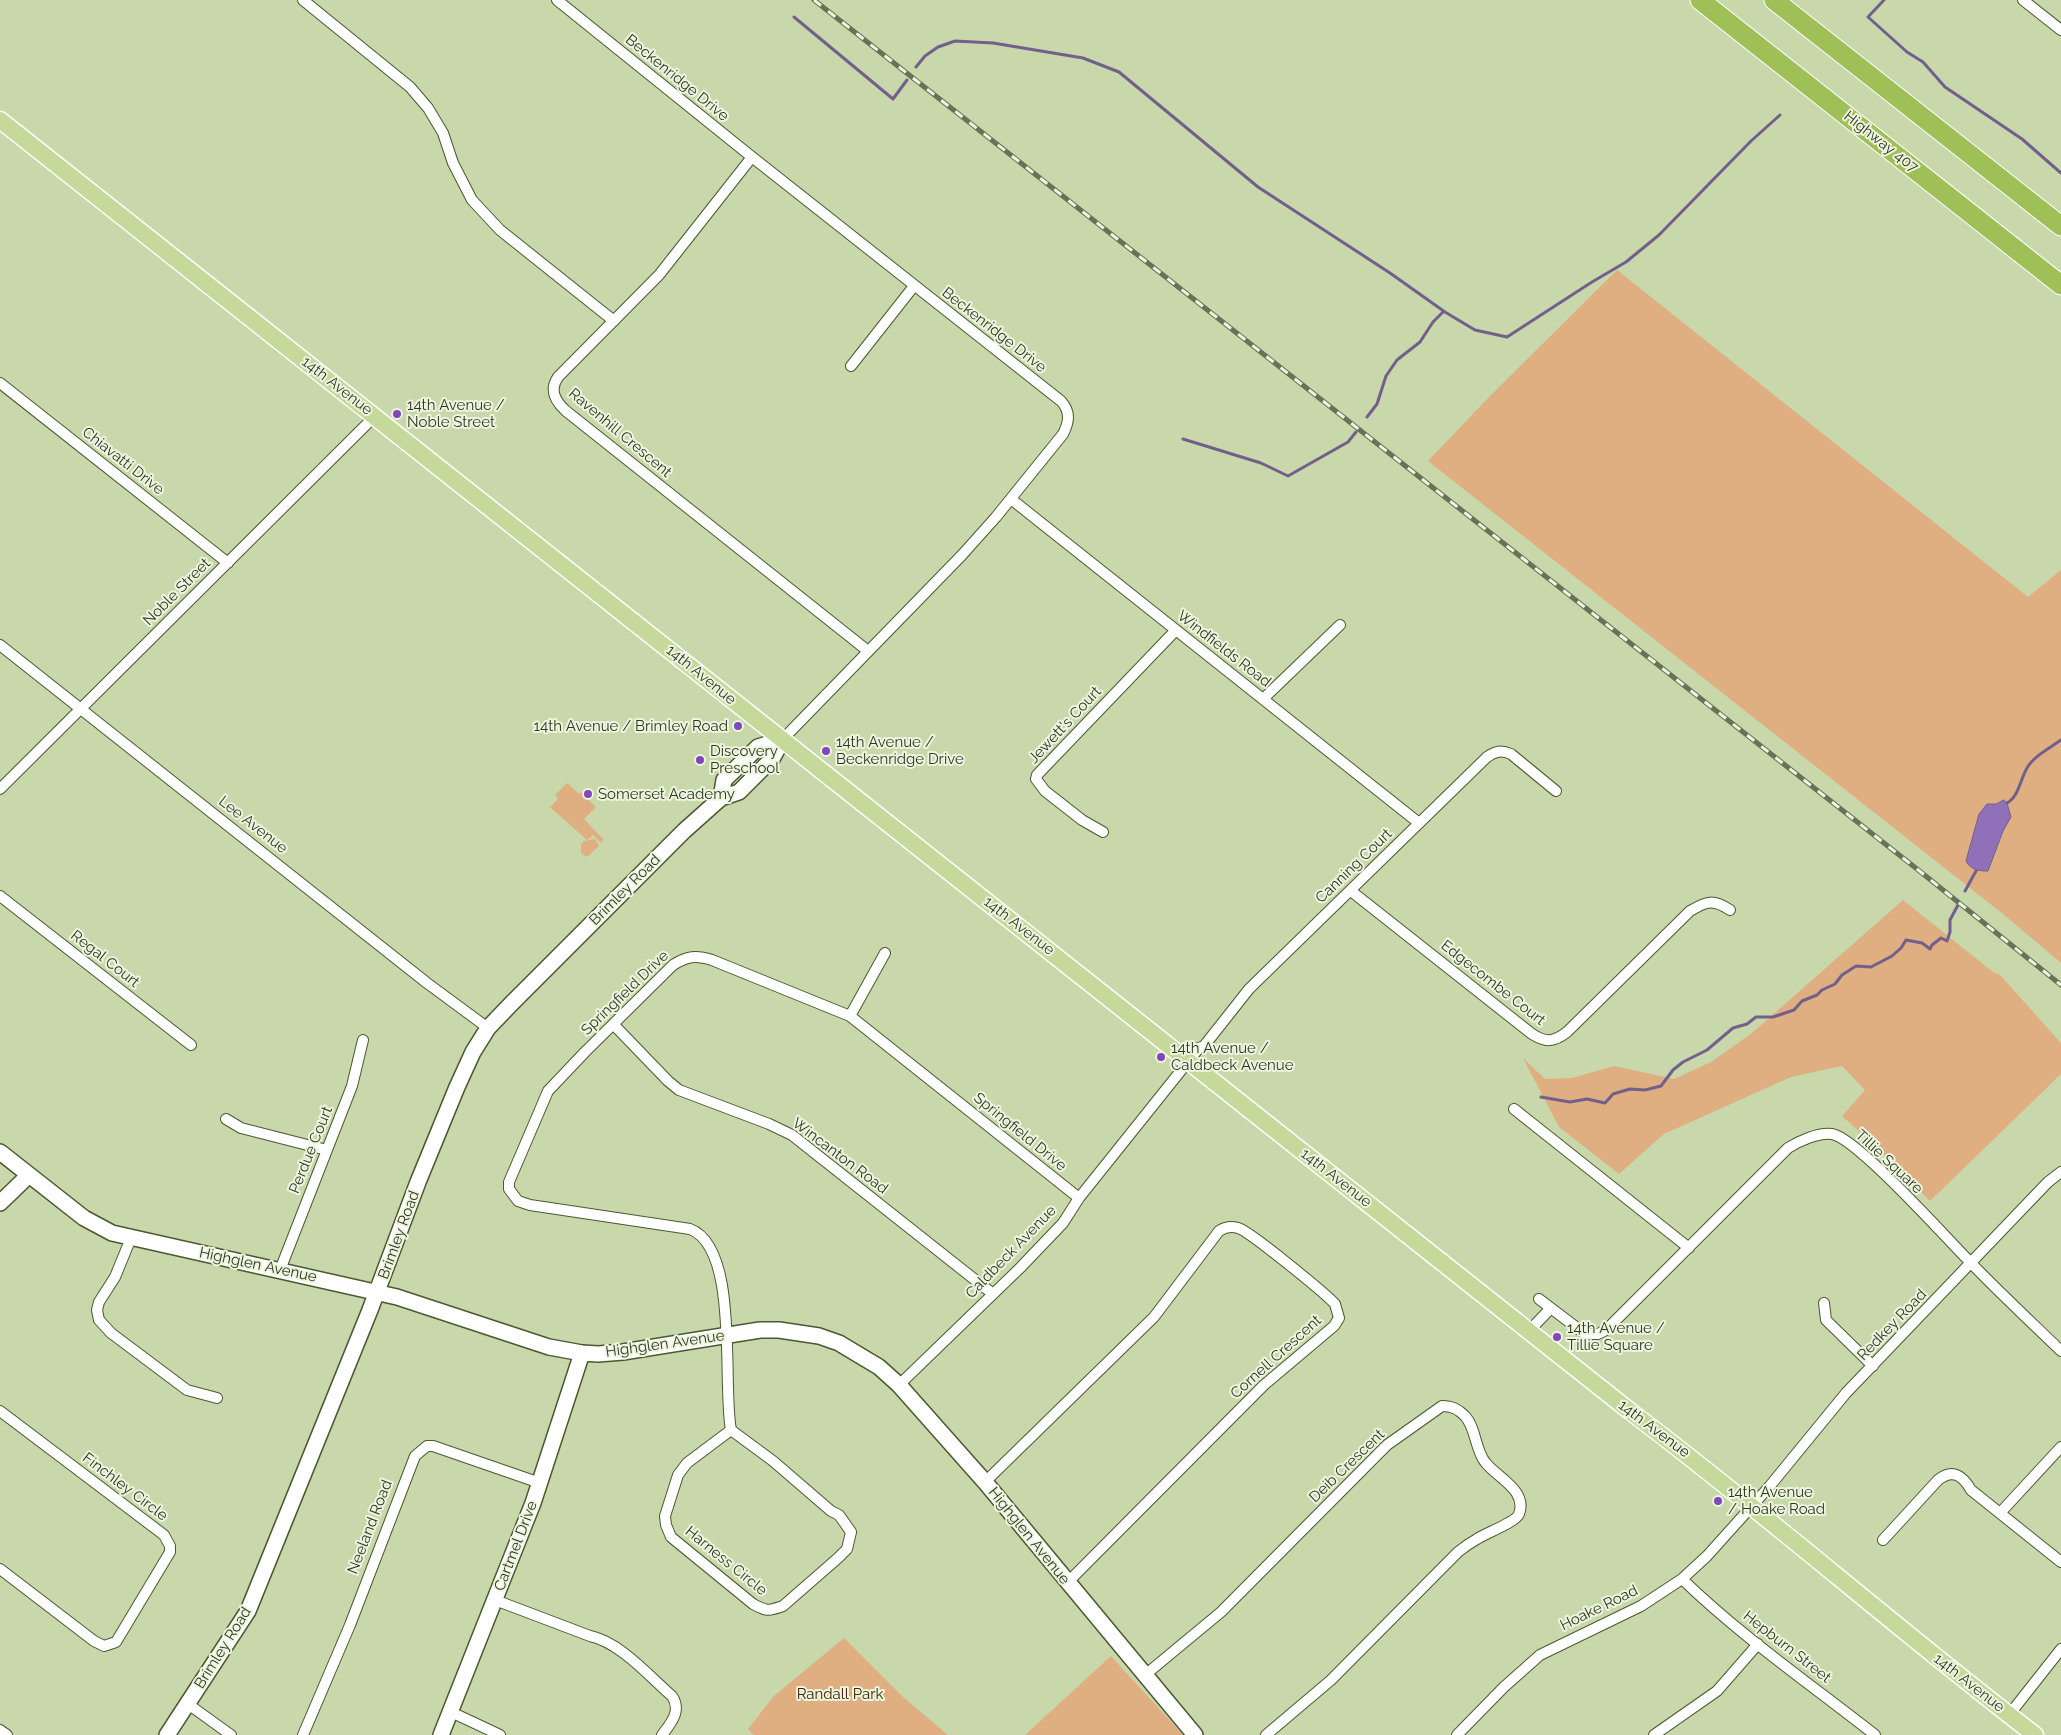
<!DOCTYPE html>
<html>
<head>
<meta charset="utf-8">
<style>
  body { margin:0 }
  canvas { display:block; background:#c8d8ab }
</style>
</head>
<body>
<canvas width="2061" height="1735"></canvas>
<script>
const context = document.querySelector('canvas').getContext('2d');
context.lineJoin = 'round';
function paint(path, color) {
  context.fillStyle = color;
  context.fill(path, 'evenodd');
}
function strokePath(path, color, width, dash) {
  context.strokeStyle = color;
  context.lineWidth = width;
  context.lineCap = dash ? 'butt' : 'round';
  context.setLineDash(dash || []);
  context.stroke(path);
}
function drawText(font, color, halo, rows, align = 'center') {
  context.font = font + ' Raleway,sans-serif';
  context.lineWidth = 4;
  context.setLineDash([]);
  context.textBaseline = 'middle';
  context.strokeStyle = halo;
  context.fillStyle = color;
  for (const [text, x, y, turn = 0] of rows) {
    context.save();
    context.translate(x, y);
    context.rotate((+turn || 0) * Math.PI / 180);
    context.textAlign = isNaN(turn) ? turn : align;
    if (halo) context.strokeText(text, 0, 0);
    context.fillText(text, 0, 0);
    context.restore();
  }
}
const green = new Path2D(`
  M1617 270 2028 597 2061 570V963L2003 914 1428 461 1490 396Z
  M567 783 579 794 581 792 596 807 584 819 604 840 601 843 593 835 587 840 550 807 558 799 555 795Z
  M595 839 599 846 587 857 581 853V844L584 841Z
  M1903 900 1993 972 2000 975 2061 1043V1074L1930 1201 1869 1140 1842 1116 1865 1090 1842 1066 1791 1077 1664 1134 1619 1174 1559 1127 1523 1058 1545 1079 1572 1078 1614 1066 1674 1079 1711 1062 1752 1033Z
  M844 1638 902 1696 948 1735H754L748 1729 774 1696Z
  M1111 1656 1183 1735H1025Z`);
const water = new Path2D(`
  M2004 800 2007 803 2011 817 2003 831 1988 871C1978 871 1971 870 1966 861L1979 814 1987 804H1996Z`);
const stream = new Path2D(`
  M1884 0 1868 17 1907 52 1923 62 1945 87 2022 139 2061 173
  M794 17 893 99 907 80
  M916 67 925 56 938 47 955 41 993 43 1083 58 1119 72 1258 187 1390 273 1445 312 1475 330 1507 337 1592 282 1626 262 1659 235 1751 141 1780 115
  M1367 417 1377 404 1386 376 1397 360 1420 342 1433 322 1444 311
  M1183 439 1261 463 1288 476 1348 442 1356 432
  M2007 803C2019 796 2020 780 2027 768 2034 756 2050 748 2061 740
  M1965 891 1976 871
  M1541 1097 1570 1102 1587 1099 1605 1103 1613 1094 1630 1089 1645 1090 1661 1086 1673 1070 1683 1062 1707 1050 1733 1028 1747 1024 1756 1017H1773L1794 1010 1802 1001 1817 995 1822 990 1835 984 1842 975 1856 966 1871 967 1892 956 1901 948 1906 940 1922 943 1930 949 1932 945 1941 938 1947 941 1950 932V920L1959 903`);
const street = new Path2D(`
  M303 0 410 87 428 108 443 133 453 163 472 200 500 230 614 321
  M557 0 752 157 1061 401C1071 412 1069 422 1063 434L996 517 962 555 783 739
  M2023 0 2061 30
  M752 157 659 275 558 377C549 390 555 401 566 411L868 651
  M851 366 914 286
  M0 383 228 563
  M1011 499 1419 823
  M0 645 427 983 488 1028
  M1263 699 1340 625
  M0 789 375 416
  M1103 832 1082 820 1045 791 1036 779 1037 775 1176 630
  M1351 891 1532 1034C1546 1043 1554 1042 1567 1032L1690 911C1707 901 1713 899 1730 910
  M0 896 191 1045
  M850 1016 885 953
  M614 1025 668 1081 679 1090 769 1124 792 1135 993 1294
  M1514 1109 1689 1248
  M226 1119 241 1128 327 1150
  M131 1238 115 1277 99 1302 97 1310 99 1320 111 1333 187 1390 217 1398
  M280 1270 352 1086 363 1040
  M1539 1299 1585 1334H1598L1606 1330 1788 1148C1799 1141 1819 1132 1832 1134 1857 1138 1948 1240 1971 1263 2000 1293 2031 1322 2061 1351
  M1824 1303 1826 1320 1873 1366
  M1529 1331 1551 1308
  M899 1385 1020 1268 1063 1223 1079 1198 1199 1048 1204 1046 1249 989 1487 757C1496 751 1501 750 1511 754L1556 791
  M0 1411 164 1535 170 1546V1552L116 1642 104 1646 94 1641 0 1569
  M731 1430 687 1463 678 1475 665 1516 666 1525 671 1537 753 1604C768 1612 768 1611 783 1606L838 1558 847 1549 851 1532 839 1515 831 1511 773 1461 731 1430C722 1384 740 1248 690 1229L530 1205 518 1201 509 1189V1182L548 1091 585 1052 673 965C687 956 696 955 712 960L850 1016 1079 1198
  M985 1482 1154 1317 1219 1231C1225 1227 1231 1226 1238 1228 1248 1230 1325 1293 1335 1304L1339 1318 1334 1326 1264 1385 1067 1583
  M2000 1513 2061 1447
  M1883 1540 1938 1480C1953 1468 1963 1476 1971 1490L2061 1562
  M1682 1579C1741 1636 1810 1684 1875 1735
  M495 1600 590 1636C620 1642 650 1677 672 1696 682 1711 671 1723 662 1735
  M1145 1675 1221 1612 1387 1445 1442 1406C1452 1406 1458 1409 1465 1416 1476 1428 1475 1449 1485 1462 1496 1477 1528 1490 1519 1514 1516 1522 1486 1533 1477 1539 1470 1543 1464 1547 1458 1552L1331 1680 1266 1735
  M188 1704 231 1735
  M451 1712 500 1735
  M2009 1715 2061 1649
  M0 1730 7 1735
  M303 1735 350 1625 415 1456 427 1446H433L540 1483
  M1457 1735 1504 1687 1540 1655 1641 1606 1682 1579 1707 1556 1769 1487 1846 1393 2048 1182 2061 1172
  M1654 1735 1717 1691 1758 1644`);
const secondary = new Path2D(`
  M721 798 724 780 758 747 783 739
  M0 1152 84 1218 112 1233 397 1297 549 1347 582 1353 598 1354 623 1352 760 1330H779L819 1336 839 1343 879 1367 899 1385 985 1482 1195 1735
  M0 1203 29 1175
  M167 1735 248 1611 370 1310 418 1182 457 1087 473 1052 488 1028 512 1003 684 831 721 798 739 792 772 759 783 739
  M441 1735 533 1503 582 1353`);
const primary = new Path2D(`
  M0 120 1631 1412C1769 1516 1898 1630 2035 1735`);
const highway = new Path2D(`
  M1700 0 2061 285
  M1774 0 2061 226`);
const rail = new Path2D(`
  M814 0 1917 869 2061 985`);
const markers = [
  [397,414,5,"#8146bc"],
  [738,726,5,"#8146bc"],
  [826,751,5,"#8146bc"],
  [700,760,5,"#8146bc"],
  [588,794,5,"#8146bc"],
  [1161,1057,5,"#8146bc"],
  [1557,1337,5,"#8146bc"],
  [1718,1501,5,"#8146bc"]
];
const streetNames = [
  ["Beckenridge Drive",677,78,39],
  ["Highway 407",1881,142,38],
  ["Beckenridge Drive",994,330,38],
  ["14th Avenue",337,386,38],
  ["Ravenhill Crescent",620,433,40],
  ["Chiavatti Drive",123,461,38],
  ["Noble Street",177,592,-45],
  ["Windfields Road",1224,649,38],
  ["14th Avenue",701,675,39],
  ["Jewett's Court",1065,725,-47],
  ["Lee Avenue",253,825,38],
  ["Canning Court",1354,866,-44],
  ["Brimley Road",625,890,-45],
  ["14th Avenue",1019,926,38],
  ["Regal Court",105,959,38],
  ["Edgecombe Court",1493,983,38],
  ["Springfield Drive",625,993,-44],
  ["Springfield Drive",1020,1132,39],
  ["Perdue Court",311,1150,-68],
  ["Wincanton Road",840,1156,37],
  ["Tillie Square",1889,1162,43],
  ["14th Avenue",1336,1178,38],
  ["Brimley Road",399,1235,-70],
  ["Caldbeck Avenue",1011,1252,-46],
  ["Highglen Avenue",258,1265,12],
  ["Redkey Road",1892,1325,-46],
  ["Highglen Avenue",665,1344,-8],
  ["Cornell Crescent",1276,1357,-42],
  ["14th Avenue",1654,1429,37],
  ["Deib Crescent",1347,1466,-44],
  ["Finchley Circle",125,1487,37],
  ["Neeland Road",370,1527,-69],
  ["Highglen Avenue",1029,1536,51],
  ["Cartmel Drive",516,1546,-69],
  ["Harness Circle",726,1561,39],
  ["Hoake Road",1599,1608,-26],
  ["Hepburn Street",1787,1647,38],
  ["Brimley Road",223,1648,-58],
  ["14th Avenue",1969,1683,38]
];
const poiNames = [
  ["14th Avenue /",407,405],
  ["Noble Street",407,422],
  ["14th Avenue / Brimley Road",728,726,"right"],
  ["14th Avenue /",836,742],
  ["Beckenridge Drive",836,759],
  ["Discovery",710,751],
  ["Preschool",710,768],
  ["Somerset Academy",598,794],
  ["14th Avenue /",1171,1048],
  ["Caldbeck Avenue",1171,1065],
  ["14th Avenue /",1567,1328],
  ["Tillie Square",1567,1345],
  ["14th Avenue",1728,1492],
  ["/ Hoake Road",1728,1509]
];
const parkNames = [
  ["Randall Park",840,1694]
];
paint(green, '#dfae81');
paint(water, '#9070b8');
strokePath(water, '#735f8c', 1);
strokePath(stream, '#735f8c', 3);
strokePath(street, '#4b5830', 12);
strokePath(secondary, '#4b5830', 18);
strokePath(primary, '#fff', 19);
strokePath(highway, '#fff', 21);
strokePath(street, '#fff', 10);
strokePath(secondary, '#fff', 15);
strokePath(primary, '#c5d99a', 16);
strokePath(highway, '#9fbf57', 19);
strokePath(rail, '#687256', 5);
strokePath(rail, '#edf5de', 3, [9]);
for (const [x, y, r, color] of markers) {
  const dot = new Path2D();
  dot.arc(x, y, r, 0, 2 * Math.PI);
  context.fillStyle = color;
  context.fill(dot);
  strokePath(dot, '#edf5de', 2);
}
drawText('15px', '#303624', '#edf5de', streetNames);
drawText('15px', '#303624', '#edf5de', poiNames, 'left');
drawText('15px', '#3d2307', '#edf5de', parkNames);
</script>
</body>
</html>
